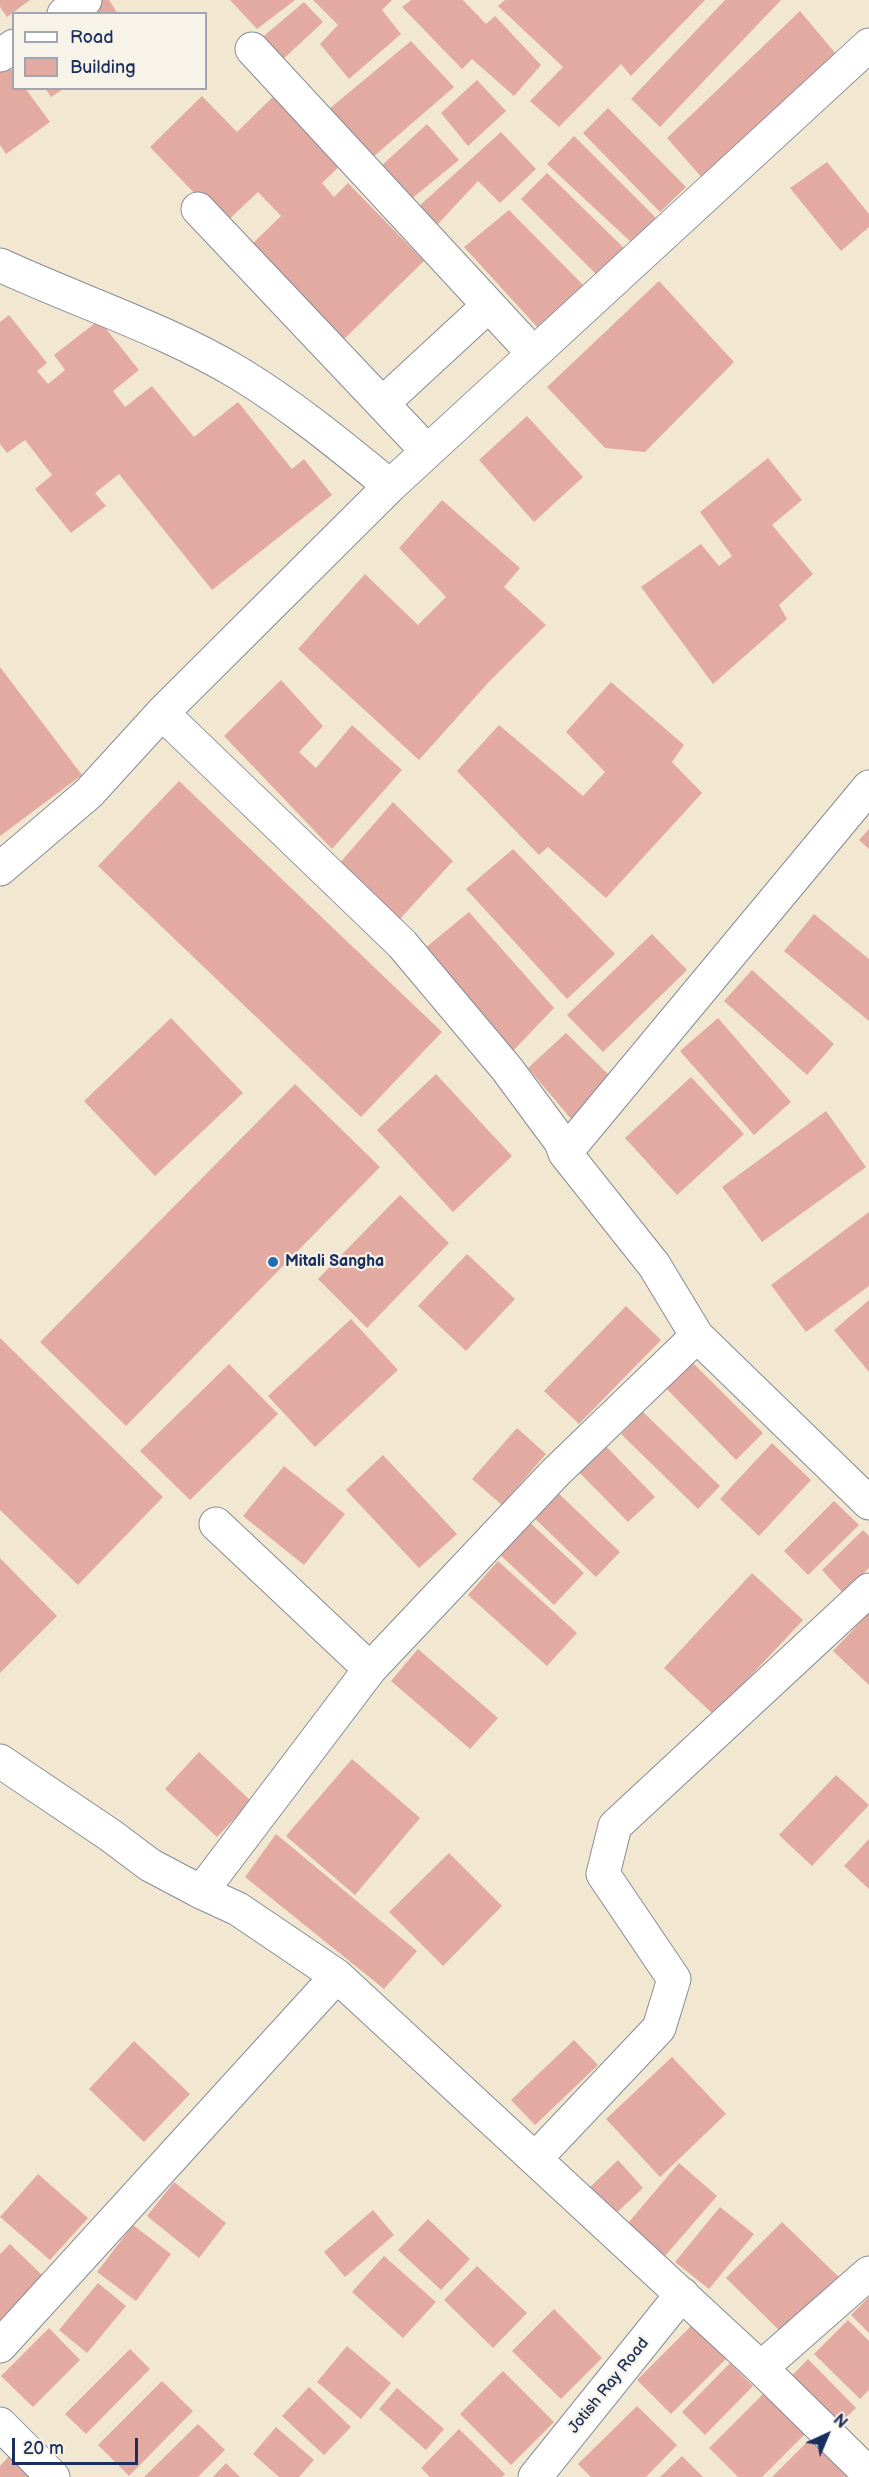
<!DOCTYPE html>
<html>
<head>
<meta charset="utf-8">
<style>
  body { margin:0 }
  #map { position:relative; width:869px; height:2477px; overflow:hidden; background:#f2e8d1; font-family:"Balsamiq Sans",sans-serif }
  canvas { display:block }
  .legend { position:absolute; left:12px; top:12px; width:195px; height:78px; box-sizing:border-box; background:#f7f3e8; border:2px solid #9fa5b1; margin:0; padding:8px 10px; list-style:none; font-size:18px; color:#1b2f5e }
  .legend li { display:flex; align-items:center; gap:12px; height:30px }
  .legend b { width:30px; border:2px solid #9fa5b1 }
  .north { position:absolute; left:797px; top:2405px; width:60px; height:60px; -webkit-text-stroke:4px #f7f3e8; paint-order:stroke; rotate:44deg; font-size:16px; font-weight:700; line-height:24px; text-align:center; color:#1b2f5e }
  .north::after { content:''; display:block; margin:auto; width:21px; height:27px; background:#1b2f5e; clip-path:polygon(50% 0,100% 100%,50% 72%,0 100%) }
  .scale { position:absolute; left:12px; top:2438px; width:126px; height:27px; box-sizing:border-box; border:3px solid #1b2f5e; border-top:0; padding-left:8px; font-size:18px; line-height:21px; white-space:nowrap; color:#1b2f5e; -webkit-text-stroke:4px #f7f3e8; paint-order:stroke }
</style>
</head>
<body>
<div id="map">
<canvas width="869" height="2477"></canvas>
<ul class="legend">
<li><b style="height:8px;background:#fff"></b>Road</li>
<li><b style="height:16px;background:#e3aaa1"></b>Building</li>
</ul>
<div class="north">N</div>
<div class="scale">20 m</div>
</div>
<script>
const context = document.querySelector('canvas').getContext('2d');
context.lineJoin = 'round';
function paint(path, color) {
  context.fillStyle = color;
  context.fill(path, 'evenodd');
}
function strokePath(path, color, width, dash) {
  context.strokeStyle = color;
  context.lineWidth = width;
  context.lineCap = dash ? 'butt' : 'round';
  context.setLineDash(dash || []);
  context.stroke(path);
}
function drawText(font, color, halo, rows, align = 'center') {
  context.font = font + ' "Balsamiq Sans",sans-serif';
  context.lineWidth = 4.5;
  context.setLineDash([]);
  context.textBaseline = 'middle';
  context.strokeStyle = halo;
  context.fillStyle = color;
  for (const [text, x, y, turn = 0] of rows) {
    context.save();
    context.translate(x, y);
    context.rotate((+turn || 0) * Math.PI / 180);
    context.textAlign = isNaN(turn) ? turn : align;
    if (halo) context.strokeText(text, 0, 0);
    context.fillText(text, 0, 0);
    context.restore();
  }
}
const building = new Path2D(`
  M0 0H30L7 17 0 7Z
  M89 0H109L118 14H68Z
  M230 0H295L257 29Z
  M313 0H392L382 10 401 34 349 79 320 44 338 25Z
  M411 0H463L486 24 495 16 541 65 514 96 472 59 462 69 402 7Z
  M505 0H705L631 76 621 64 559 127 530 101 563 67 498 6Z
  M725 0H781L660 127 631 99Z
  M304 2 323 22 280 62 259 40Z
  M800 11 836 54 704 180 667 138Z
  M411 41 454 87 373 157 329 109Z
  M5 62 14 73V88H25L50 122 6 154 0 145V65Z
  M477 80 506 111 468 146 441 113Z
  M45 88H65L51 97Z
  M278 92 344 162 322 183 334 197 348 183 424 261 339 344 247 249 281 216 258 192 224 224 150 147 202 96 237 132Z
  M608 108 686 187 660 212 583 133Z
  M427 124 459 160 410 200 380 167Z
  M501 132 536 169 500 203 478 181 437 225 418 207Z
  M574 136 656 218 632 243 547 164Z
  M827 162 869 214V227L841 251 790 188Z
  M547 173 625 249 598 276 521 199Z
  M509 210 585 287 539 329 464 247Z
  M659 281 734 362 645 452 605 448 547 387Z
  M9 315 47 363 37 371 48 384 65 370 54 355 99 320 139 370 113 391 125 407 152 386 194 437 238 402 292 469 304 459 332 495 212 590 119 474 95 493 106 506 71 533 35 489 52 475 25 440 7 453 0 444V322Z
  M527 416 583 477 534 522 479 460Z
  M768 458 802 500 772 525 813 574 779 605 787 619 713 684 641 587 701 544 719 566 732 556 700 512Z
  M442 500 520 568 504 587 546 625 487 684 419 760 298 649 365 574 418 625 446 597 399 548Z
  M0 667 82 775 0 836Z
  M281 680 323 726 299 752 316 768 352 725 402 770 332 849 224 736Z
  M611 682 684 745 672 762 702 793 606 898 548 847 539 855 457 771 499 725 583 796 605 772 566 732Z
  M179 781 442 1032 361 1117 98 866Z
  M393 802 453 861 399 920 338 865Z
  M869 829V849L859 840Z
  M513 849 615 954 567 999 466 889Z
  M469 912 554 1008 510 1054 424 949Z
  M814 914 869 959V1021L784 951Z
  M652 934 687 970 603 1052 567 1015Z
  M752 970 834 1044 807 1075 724 1001Z
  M171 1018 243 1093 155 1176 84 1101Z
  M718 1018 791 1102 754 1135 680 1051Z
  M566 1033 611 1077 572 1120 528 1068Z
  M436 1074 512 1156 453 1212 377 1130Z
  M691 1077 744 1134 677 1195 625 1138Z
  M295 1084 380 1167 126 1426 40 1342Z
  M826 1111 866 1167 762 1242 722 1187Z
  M400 1195 449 1243 367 1328 318 1279Z
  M869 1212V1286L806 1332 771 1285Z
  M467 1254 515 1299 466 1351 418 1306Z
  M869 1300V1372L834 1330Z
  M626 1306 661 1340 579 1424 544 1391Z
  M351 1319 398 1370 315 1447 268 1396Z
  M0 1338 163 1497 78 1585 0 1510Z
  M687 1357 763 1433 736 1460 661 1383Z
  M229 1364 278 1414 190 1500 140 1451Z
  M643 1412 720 1486 698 1509 621 1434Z
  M517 1428 546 1454 502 1505 472 1479Z
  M600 1440 655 1497 628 1522 573 1466Z
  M772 1443 811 1480 759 1536 720 1499Z
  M383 1455 457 1534 419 1568 346 1490Z
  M284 1466 345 1514 304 1565 243 1516Z
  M554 1489 620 1552 596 1577 530 1514Z
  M834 1501 859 1525 808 1575 784 1551Z
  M525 1518 584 1573 554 1605 495 1550Z
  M863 1530 869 1536V1568L843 1593 822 1570Z
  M0 1558 57 1616 0 1673Z
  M498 1561 577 1633 547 1666 468 1595Z
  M752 1573 803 1620 714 1715 664 1668Z
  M869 1613V1685L833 1651Z
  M418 1649 498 1718 470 1749 391 1681Z
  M199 1752 251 1801 217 1837 165 1789Z
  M352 1759 420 1818 355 1895 286 1836Z
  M836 1775 869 1805 812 1866 779 1835Z
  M276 1834 417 1951 384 1989 245 1877Z
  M869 1839V1889L844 1866Z
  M449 1853 502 1906 443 1966 389 1912Z
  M574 2040 598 2065 535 2125 511 2100Z
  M134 2041 190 2094 144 2142 89 2089Z
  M672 2057 726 2114 660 2177 606 2119Z
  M618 2160 643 2188 610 2219 585 2192Z
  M679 2163 717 2196 665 2256 628 2223Z
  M38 2174 88 2218 50 2260 0 2217Z
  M174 2182 226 2223 199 2258 147 2216Z
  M720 2207 754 2234 709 2289 675 2262Z
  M373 2210 394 2235 345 2277 324 2252Z
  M428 2219 470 2259 441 2290 398 2250Z
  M782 2222 842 2280 786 2337 726 2278Z
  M133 2225 171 2254 136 2301 97 2272Z
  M10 2244 44 2277 0 2321V2254Z
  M384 2256 436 2302 403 2338 352 2292Z
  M477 2266 527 2313 493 2348 444 2300Z
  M98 2283 126 2306 87 2353 59 2330Z
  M869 2297V2333L851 2315Z
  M554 2309 602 2358 561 2399 512 2351Z
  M848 2320 869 2341V2390L860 2399 814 2354Z
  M694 2323 728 2357 671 2414 637 2380Z
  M49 2328 80 2360 33 2407 1 2376Z
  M347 2346 391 2383 361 2419 317 2382Z
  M130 2349 150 2369 86 2434 65 2414Z
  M808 2359 856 2408 832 2431 784 2384Z
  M730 2363 753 2386 705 2435 682 2412Z
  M503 2371 554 2422 511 2465 460 2414Z
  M162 2381 193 2411 129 2476 98 2445Z
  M309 2387 351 2427 324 2455 282 2416Z
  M397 2388 444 2429 426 2450 379 2409Z
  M766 2391 807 2432 762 2477H738L709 2448Z
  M637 2406 677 2445 646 2477H591L578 2464Z
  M198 2424 225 2450 198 2477H144Z
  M276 2427 314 2460 299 2477H279L253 2454Z
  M459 2429 505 2474 502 2477H430L421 2468Z
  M812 2437 849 2477H772Z
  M11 2454 34 2477H0V2466Z
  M682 2456 703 2477H660Z
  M226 2463 240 2477H213Z`);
const minor = new Path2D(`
  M64 14 85 0
  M252 49 533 353
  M0 55 14 46
  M198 209 427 451
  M0 265C80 302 165 329 240 374 294 407 341 446 390 486
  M383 403 488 306
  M162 713 402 944 507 1069 561 1142 565 1153 654 1265 697 1336 869 1503
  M0 869 89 793 162 713 390 486 869 45
  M565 1153 869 787
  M216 1524 370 1669
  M0 1761 110 1835 150 1865 201 1892 238 1909 337 1976 761 2368 869 2474
  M201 1892 370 1669 555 1473 697 1336
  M535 2159 659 2028 674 1979 603 1874 615 1826 869 1590
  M0 2346 337 1976
  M761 2368 869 2273
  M0 2424 53 2477
  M535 2477 682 2294`);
const markers = [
  [273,1262,6,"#1f6fb2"]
];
const poiNames = [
  ["Mitali Sangha",285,1262]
];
const streetNames = [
  ["Jotish Ray Road",609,2386,-51]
];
paint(building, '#e3aaa1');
strokePath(minor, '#868c98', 35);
strokePath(minor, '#fff', 33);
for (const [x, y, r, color] of markers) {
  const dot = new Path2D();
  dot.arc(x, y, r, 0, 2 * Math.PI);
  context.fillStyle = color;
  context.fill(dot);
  strokePath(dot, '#f7f3e8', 2);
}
drawText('bold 16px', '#1b2f5e', '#f7f3e8', poiNames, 'left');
drawText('16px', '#1b2f5e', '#f7f3e8', streetNames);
</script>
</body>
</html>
